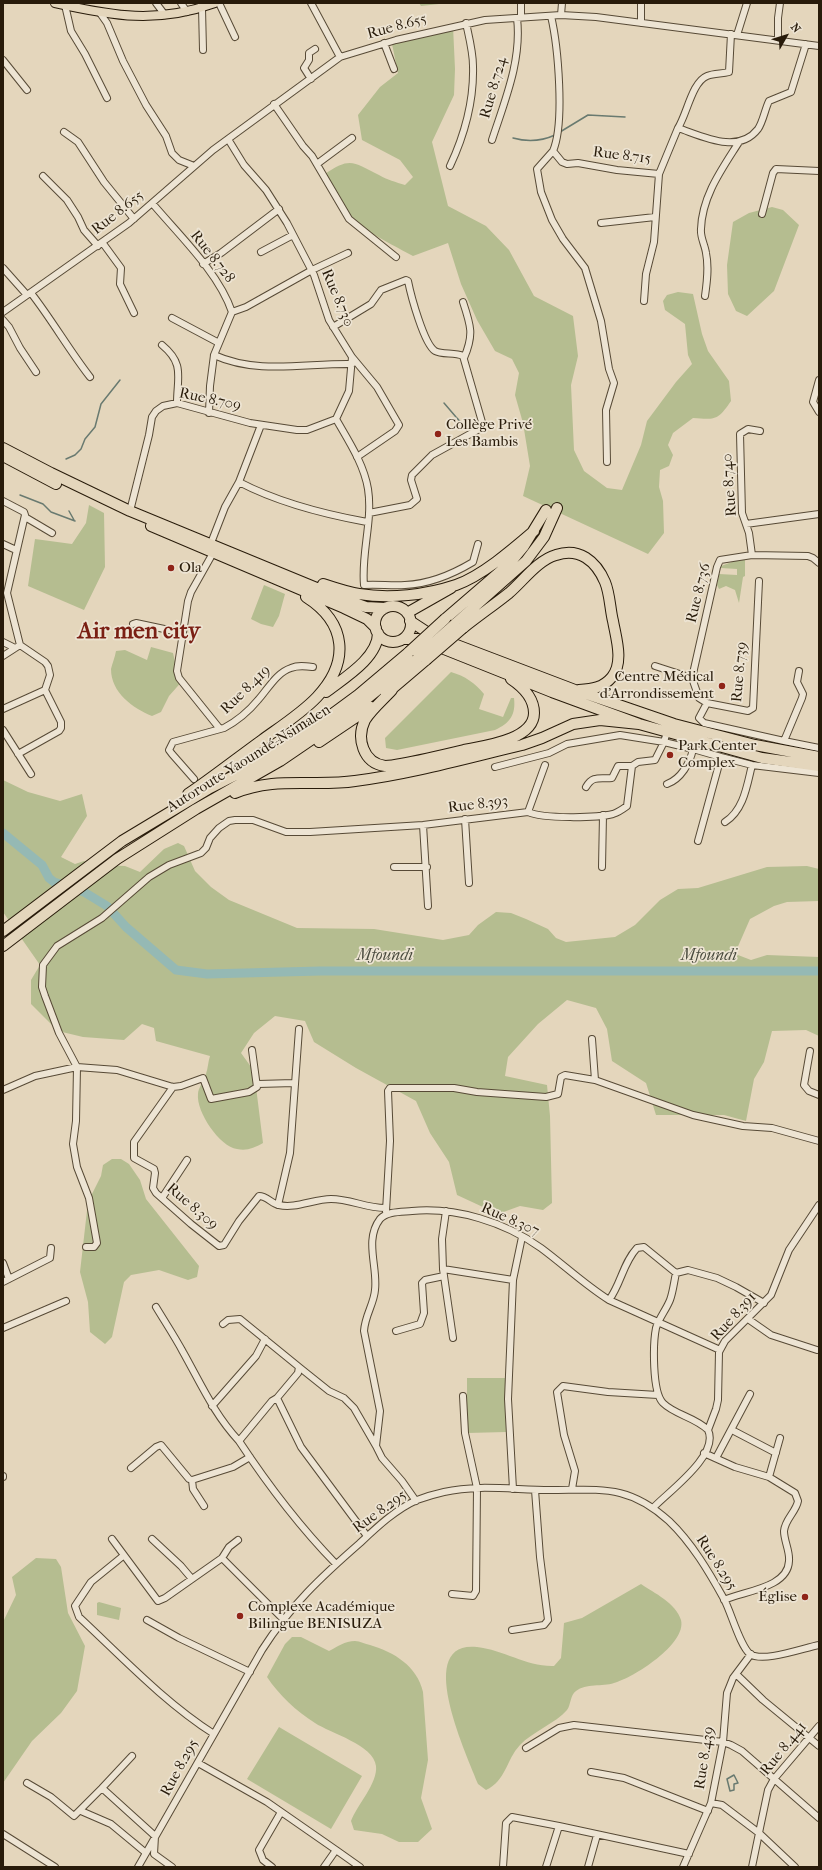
<!DOCTYPE html>
<html>
<head>
<meta charset="utf-8">
<style>
  body { margin:0 }
  #map { position:relative; width:822px; height:1870px; overflow:hidden; background:#e4d6bc; font-family:"IM FELL French Canon",serif }
  canvas { display:block }
  .frame { position:absolute; inset:0; border:4px solid #281b0a; pointer-events:none }
  .north { position:absolute; left:766px; top:16px; width:40px; height:40px; -webkit-text-stroke:3px #ede4d3; paint-order:stroke; rotate:51deg; font-size:11px; font-weight:700; line-height:16px; text-align:center; color:#281b0a }
  .north::after { content:''; display:block; margin:auto; width:14px; height:18px; background:#281b0a; clip-path:polygon(50% 0,100% 100%,50% 72%,0 100%) }
</style>
</head>
<body>
<div id="map">
<canvas width="822" height="1870"></canvas>
<div class="frame"></div>
<div class="north">N</div>
</div>
<script>
const context = document.querySelector('canvas').getContext('2d');
context.lineJoin = 'round';
function paint(path, color) {
  context.fillStyle = color;
  context.fill(path, 'evenodd');
}
function strokePath(path, color, width, dash) {
  context.strokeStyle = color;
  context.lineWidth = width;
  context.lineCap = dash ? 'butt' : 'round';
  context.setLineDash(dash || []);
  context.stroke(path);
}
function drawText(font, color, halo, rows, align = 'center') {
  context.font = font + ' "IM FELL French Canon",serif';
  context.lineWidth = 3.5;
  context.setLineDash([]);
  context.textBaseline = 'middle';
  context.strokeStyle = halo;
  context.fillStyle = color;
  for (const [text, x, y, turn = 0] of rows) {
    context.save();
    context.translate(x, y);
    context.rotate((+turn || 0) * Math.PI / 180);
    context.textAlign = isNaN(turn) ? turn : align;
    if (halo) context.strokeText(text, 0, 0);
    context.fillText(text, 0, 0);
    context.restore();
  }
}
const green = new Path2D(`
  M419 3H448L421 6Z
  M453 26 455 69 454 95 432 142 448 206 486 226 509 250 534 296 573 316 578 356 571 385 574 450 584 471 607 488 622 490 641 445 647 421 676 382 692 364 688 355 685 324 665 310 663 301 667 295 678 292 693 294 702 334 708 351 729 381 731 401C718 420 716 420 693 418L673 433 668 445 673 455 669 466 660 470 659 487 663 501 664 533 648 554 523 496 530 466 523 423 515 395 519 373 512 359 495 351 477 320 461 284 448 243 413 256C386 241 353 227 337 199 332 191 329 182 325 174 351 156 354 163 379 175 387 180 396 182 405 185L413 177 400 160 362 140 358 115 380 87 398 73 392 44 396 40Z
  M772 207 783 210 799 225 774 291 747 316 736 311 728 294 727 265 733 222 749 213Z
  M89 505 104 513 105 567 84 610 28 586 35 539 72 544 86 523Z
  M740 559 745 560V576L743 577 739 603 735 590 726 586 719 589 717 585 719 574 737 575V569L721 568V566Z
  M264 585 285 594 279 616 273 627 261 624 251 619Z
  M151 647 173 653 175 662 184 679 169 696 161 712 152 716C133 708 111 693 111 669 112 664 115 657 116 651L125 650 147 660Z
  M451 672C465 676 475 683 484 694L479 709 503 717 511 698H514C516 715 510 723 495 730L397 750 386 748 385 738Z
  M3 780 28 792 60 801 82 794 87 816 61 857 75 864 84 861 100 865 125 866 140 872 164 849 178 843 184 846 195 871 211 887 229 900 297 928 374 929 443 940 469 935 478 925 496 912 511 913 526 919 548 929 556 938 566 942 615 937 635 925 660 900 678 889 698 888 767 867 807 866 819 869V901L787 902 774 906 750 919 736 951 738 955 751 960 767 955 819 957V1036L806 1030 772 1031 764 1062 754 1079 746 1121 724 1115H656L646 1083 612 1061 607 1029 596 1008 567 1000 538 1024 508 1057 505 1076 547 1085 550 1116 552 1203 543 1210 520 1206 498 1214 457 1195 449 1162 430 1133 416 1101 356 1068 314 1042 305 1021 275 1016 254 1033 241 1053 254 1071 263 1143C254 1148 247 1151 237 1149 220 1147 196 1112 198 1094 198 1088 204 1081 206 1074 208 1068 208 1062 210 1056L156 1041 154 1028 142 1024 124 1040 83 1037 58 1031 31 1004V980L40 965 3 912Z
  M112 1159H121L129 1164 140 1180 146 1199 199 1266 197 1277 188 1280 159 1270 131 1275 124 1282 112 1337 105 1344 90 1332 88 1302 80 1272 88 1202 101 1176 103 1165Z
  M467 1378H505L506 1432 467 1433Z
  M36 1558 56 1559 61 1567 68 1613 85 1646 77 1691 61 1713 32 1741 3 1783V1622L16 1595 12 1577Z
  M641 1584C654 1593 676 1603 681 1620 687 1644 633 1678 614 1683 602 1687 586 1683 576 1691 570 1695 571 1705 567 1710 556 1723 532 1732 520 1745 506 1760 506 1781 486 1790L478 1784C468 1757 412 1640 477 1647 504 1650 527 1667 554 1666L561 1658 564 1623 582 1618Z
  M99 1602 121 1608 119 1620 97 1615V1603Z
  M292 1637H301L329 1651C337 1647 345 1641 355 1641 360 1641 365 1644 370 1645 394 1652 417 1666 423 1692L428 1760 421 1798 432 1829 418 1842H399L382 1834 354 1830 351 1821C357 1805 378 1783 376 1766 374 1745 330 1733 315 1723 296 1711 279 1695 267 1677L285 1644Z
  M279 1727 362 1776 331 1829 247 1779Z`);
const stream = new Path2D(`
  M560 132 588 115 625 117
  M513 138C527 142 542 141 555 135
  M444 403 456 417
  M457 418 463 425
  M66 459 75 455 81 449 85 439 95 427 101 404 120 380
  M20 495 43 504 51 512 75 521
  M69 511 74 520
  M734 1775 738 1783 734 1784V1790L730 1791 727 1779Z`);
const river = new Path2D(`
  M3 833 42 865 49 878 54 882 84 892 107 906 126 927 176 970 207 974 320 971H819`);
const minor = new Path2D(`
  M156 3 165 15
  M181 3 187 12
  M219 3 235 37
  M311 3 340 57
  M521 3V17
  M65 5 71 31 85 54 107 98
  M202 8 203 50
  M100 13 107 23 123 61 146 105 166 136 172 153 179 160 194 166
  M561 15 562 3
  M551 16C558 46 565 123 553 151L562 162 567 164 578 163 617 170 659 174 678 128C702 136 738 155 758 129 763 122 765 109 769 101L791 92 806 44
  M641 23V3
  M737 35 747 3
  M778 40V18L780 3
  M384 43 394 69
  M3 60 27 90
  M311 79 304 68 309 60V53L315 49
  M274 104 303 146 312 156 349 219 396 257
  M678 128C687 114 692 82 707 76 714 73 722 74 729 72L731 34
  M64 132 78 142 104 182 134 219
  M228 139 244 165 266 190 287 223 314 275 329 320 352 357 349 391 336 419C348 440 364 464 368 489 373 521 361 553 364 585 378 584 392 586 405 585 429 584 453 574 473 562L478 544
  M492 140C505 100 522 60 517 18
  M553 151 537 169 541 192 552 220 563 239 585 268 601 321 609 369 614 383 606 410 607 462
  M317 164 352 138
  M450 166C464 136 474 100 473 66 473 52 469 37 466 23
  M43 176 67 200 78 217 84 230 98 246
  M152 203C179 235 219 273 232 312L214 355 210 386 209 413
  M762 214 773 173 776 169 819 171
  M601 223 655 217
  M102 242 121 268 120 284 134 313
  M261 252 293 235
  M203 264 221 253 279 209
  M3 268 27 295
  M31 293C52 320 69 350 90 377
  M705 296C707 282 709 267 706 253 705 245 700 237 701 229 702 196 722 169 739 142
  M644 301 646 274 654 242 659 174
  M463 302C471 326 474 335 464 358
  M3 312 129 223 213 150 340 57 396 40 485 20 561 15 596 17 819 46
  M232 312 246 307 312 270 348 253
  M172 318 219 343
  M3 320 9 327 20 348 36 372
  M333 327 371 304 381 290 406 280 408 281C411 296 424 344 435 351 442 355 455 352 463 356L482 422 481 428 432 455 412 475 411 480 417 499 410 505 369 513
  M162 345C185 364 177 377 177 403
  M214 355C258 375 306 363 352 364
  M352 357 377 387 399 425 395 431 357 457
  M819 380 813 402 819 412
  M239 482C279 503 323 514 367 522
  M3 501 24 512 25 515 7 593 20 645 45 662 48 666 50 675 45 690 61 722V728L59 731 18 754
  M130 511 149 435 152 417 156 411 163 406 177 403 250 423 297 430H307L336 419
  M25 517 52 533
  M746 524 819 514
  M211 543 225 507 239 482 261 425
  M3 544 16 550
  M213 553 191 592 188 601 177 671 179 678 220 729
  M752 555 749 533 742 513 740 434 748 429 760 431
  M759 581 753 708 748 711 707 703 699 718 704 723 784 741
  M133 624 136 623 183 633
  M3 642 15 648
  M3 656 20 645
  M655 666 692 678
  M799 671 797 682 803 694 802 698 784 741 819 748
  M707 703 699 698 692 678 717 567 720 560 752 555 808 556 813 558 819 563
  M3 709 45 690
  M3 730 31 774
  M693 749 721 757 698 841
  M721 757 752 765 819 773
  M495 767 549 753 567 744 620 735 664 742 693 749C690 763 681 779 667 784
  M194 779 172 754 169 750 173 742 224 728C237 721 249 711 258 700 268 689 276 673 291 668 298 665 305 666 313 667
  M586 787C593 775 600 779 612 778L618 766H632
  M528 812 545 765
  M465 819 469 883
  M725 822C744 810 747 785 752 765
  M423 825 428 906
  M394 867H427
  M602 867 603 815
  M810 1051 804 1085 809 1091 819 1095
  M595 1080 693 1115 743 1126 772 1128 819 1141
  M258 1084 294 1083
  M173 1087 134 1142V1158L154 1169 155 1173 153 1188 156 1193 191 1224 219 1246 224 1245 239 1221 259 1196C267 1196 272 1204 279 1205 295 1209 314 1199 331 1199 350 1199 366 1208 385 1208
  M3 1090 35 1076 77 1067 59 1033 45 996 42 987 43 965 57 946 102 918 149 877 169 865 201 853 206 848 210 838 219 828 229 821 235 820H253L286 832H310L423 825 528 812C543 819 597 818 613 814 619 812 623 809 627 806L632 766 638 762 655 760 664 742 667 732
  M162 1198 187 1160
  M278 1205 290 1153 299 1029
  M386 1211 390 1141 388 1091 390 1088H454L477 1092 546 1097 558 1094 561 1077 565 1075 595 1080 592 1039
  M446 1211 442 1239 443 1269 453 1338
  M86 1247H94L97 1243 89 1198 77 1167 73 1144 76 1121 77 1067 117 1070 173 1087 181 1086 203 1078 211 1099 249 1092 257 1087 252 1050
  M3 1263 9 1279
  M443 1269 513 1280
  M676 1273 688 1270 717 1278 736 1287 764 1303
  M3 1282 50 1258 51 1248
  M609 1300C621 1284 623 1263 637 1248L644 1247 676 1273C674 1282 673 1292 670 1300 666 1310 659 1318 656 1328 653 1343 652 1392 663 1403 675 1415 695 1417 708 1430
  M156 1307C165 1322 175 1337 183 1352 201 1384 214 1414 239 1441
  M748 1319 771 1335 817 1350
  M223 1324 228 1320 240 1319 299 1367 298 1373 277 1398
  M3 1328 66 1301
  M396 1331 420 1324 424 1313 422 1283 425 1280 444 1276
  M299 1367 329 1391 344 1398 354 1408 376 1446
  M212 1406 256 1356 265 1339
  M732 1430 776 1453
  M704 1453 735 1467 769 1477
  M716 1458 750 1394
  M131 1468 156 1447 161 1445 189 1479 192 1480 233 1467 250 1457
  M3 1477V1476
  M192 1480 193 1489 204 1506
  M513 1489 508 1399 513 1280 522 1237
  M572 1489 575 1471 564 1435 557 1392 563 1386 608 1392 658 1395
  M416 1501 402 1481 382 1458 376 1446 380 1411 364 1331C365 1315 374 1304 375 1290 378 1267 364 1240 380 1219 387 1211 402 1212 412 1211 456 1207 505 1222 541 1248 564 1265 585 1285 609 1300L720 1350
  M653 1508C668 1492 720 1455 708 1430L716 1409 718 1400 719 1352 725 1341 771 1295 789 1250 819 1205
  M112 1539 158 1601 165 1598 222 1558 283 1619
  M152 1539 181 1566 192 1579
  M123 1556 91 1582 75 1606 79 1617C122 1657 164 1702 214 1734
  M222 1558 229 1547 238 1540
  M336 1564C299 1526 268 1485 239 1441L272 1401 277 1398 301 1447 367 1536
  M452 1594 473 1596 476 1591 477 1488 465 1433 463 1396
  M724 1600C744 1591 788 1588 789 1561 790 1551 784 1541 784 1531 785 1519 796 1512 798 1501L795 1493 769 1477 780 1438
  M147 1620 179 1638 250 1672
  M512 1630 544 1625 548 1620 540 1557 535 1490
  M736 1674 763 1700 819 1746
  M526 1748 559 1728 574 1725 723 1742 731 1745 742 1751 819 1818
  M198 1763 267 1802 336 1850 324 1867
  M591 1772 624 1778 708 1811
  M27 1783 51 1797 74 1816 102 1788 155 1836 154 1854 172 1867
  M102 1788 132 1756
  M711 1803 722 1805 759 1833 752 1867
  M81 1811 111 1824 146 1853
  M3 1834 55 1867
  M336 1850 360 1867
  M138 1867 262 1650C290 1606 321 1577 360 1543 376 1528 396 1509 417 1500 425 1497 435 1494 444 1492 478 1484 515 1490 550 1490 601 1490 628 1484 669 1521 692 1543 709 1572 724 1599 731 1612 740 1646 750 1654 763 1663 803 1648 819 1645
  M272 1867 263 1860 259 1850 281 1812
  M503 1867 506 1823 512 1817 559 1826 689 1854
  M546 1867 559 1826
  M588 1867 597 1835
  M683 1867 711 1803 723 1742 727 1693 733 1678 751 1654
  M795 1867 759 1833 760 1828 768 1790 774 1779 819 1726`);
const major = new Path2D(`
  M55 3C113 16 157 24 215 3`);
const highway = new Path2D(`
  M3 448 51 473 130 511 346 600 366 607 385 608
  M3 456 56 484
  M151 526 344 608 367 619 376 628
  M323 584C335 588 347 592 359 594 390 599 426 595 456 585 482 576 513 549 534 531
  M375 624a18 18 0 1 1 36 0a18 18 0 1 1-36 0Z
  M407 613 451 588
  M445 619 510 563 524 546 546 510
  M410 621 433 636 575 690 674 724 755 745 819 757
  M455 624 526 561 544 537 557 508
  M463 628C478 616 494 605 509 593 523 581 538 560 556 555 579 547 596 561 605 582 610 594 610 609 613 621 616 638 624 662 612 677 603 688 592 689 579 690
  M403 639H419L552 692 639 724 762 758 819 766
  M392 690C383 700 372 709 365 720 356 738 363 763 385 766 390 766 396 765 401 764 422 760 443 755 464 750 484 746 534 740 534 713 534 698 523 687 511 679
  M326 692C344 678 378 658 378 633
  M386 694 426 660
  M319 742 371 707
  M235 793C274 776 315 787 355 781 411 774 467 758 522 745L542 738 573 724 600 720 639 724
  M188 794C213 777 237 758 262 740 280 727 302 713 317 697 350 662 347 623 306 597
  M3 931 122 841 210 788 253 766 305 734 358 695 409 652
  M3 946 117 859 196 809 280 761 343 718 418 657`);
const highwayBridge = new Path2D(`
  M409 652 445 619
  M418 657 455 624
  M426 660 463 628`);
const markers = [
  [438,434,4,"#8f2418"],
  [171,568,4,"#8f2418"],
  [722,686,4,"#8f2418"],
  [670,755,4,"#8f2418"],
  [805,1597,4,"#8f2418"],
  [240,1616,4,"#8f2418"]
];
const streetNames = [
  ["Rue 8.655",397,27,-15],
  ["Rue 8.724",494,88,-74],
  ["Rue 8.715",622,156,7],
  ["Rue 8.655",118,213,-38],
  ["Rue 8.728",212,257,52],
  ["Rue 8.730",337,298,67],
  ["Rue 8.709",210,400,12],
  ["Rue 8.740",730,485,-94],
  ["Rue 8.736",699,593,-76],
  ["Rue 8.739",740,672,-85],
  ["Rue 8.419",246,690,-44],
  ["Autoroute Yaoundé-Nsimalen",249,759,-32],
  ["Rue 8.393",478,805,-7],
  ["Rue 8.309",192,1207,41],
  ["Rue 8.307",510,1220,24],
  ["Rue 8.391",734,1317,-48],
  ["Rue 8.295",380,1512,-36],
  ["Rue 8.295",716,1563,57],
  ["Rue 8.441",784,1749,-51],
  ["Rue 8.439",705,1758,-81],
  ["Rue 8.295",180,1768,-61]
];
const poiNames = [
  ["Collège Privé",446,425],
  ["Les Bambis",446,442],
  ["Ola",179,568],
  ["Centre Médical",714,677,"right"],
  ["d'Arrondissement",714,694,"right"],
  ["Park Center",678,746],
  ["Complex",678,763],
  ["Église",797,1597,"right"],
  ["Complexe Académique",248,1607],
  ["Bilingue BENISUZA",248,1624]
];
const waterNames = [
  ["Mfoundi",385,956],
  ["Mfoundi",709,956]
];
const townNames = [
  ["Air men city",139,632]
];
paint(green, '#b5bd90');
strokePath(stream, '#697a70', 1.5);
strokePath(river, '#95b9b4', 9);
strokePath(minor, '#574a36', 8);
strokePath(major, '#281b0a', 10);
strokePath(highway, '#281b0a', 12);
strokePath(minor, '#ede4d3', 6);
strokePath(major, '#e4d6bc', 8);
strokePath(highway, '#e4d6bc', 10);
strokePath(highwayBridge, '#281b0a', 12, []);
strokePath(highwayBridge, '#e4d6bc', 10);
for (const [x, y, r, color] of markers) {
  const dot = new Path2D();
  dot.arc(x, y, r, 0, 2 * Math.PI);
  context.fillStyle = color;
  context.fill(dot);
  strokePath(dot, '#ede4d3', 1.5);
}
drawText('15px', '#281b0a', '#ede4d3', streetNames);
drawText('15px', '#281b0a', '#ede4d3', poiNames, 'left');
drawText('italic 16px', '#494a3d', '#ede4d3', waterNames);
drawText('bold 23px', '#7a1f14', '#ede4d3', townNames);
</script>
</body>
</html>
